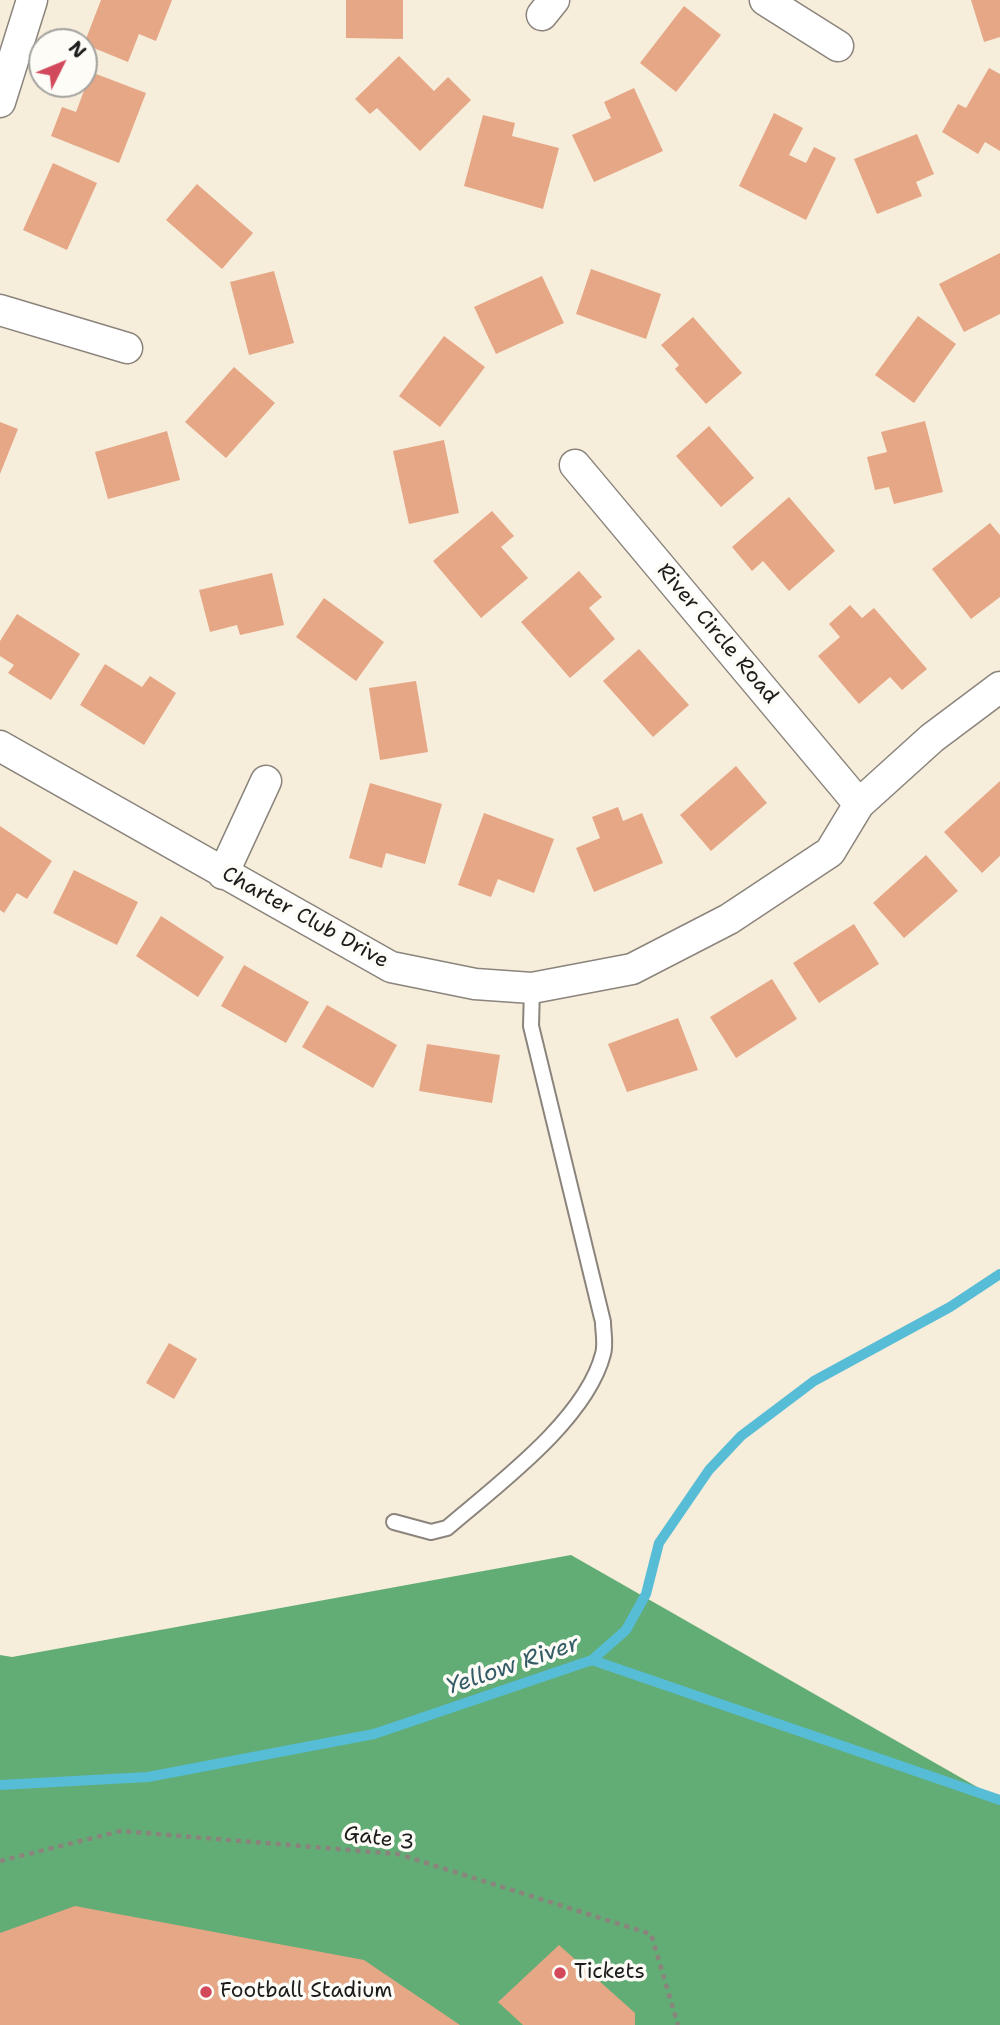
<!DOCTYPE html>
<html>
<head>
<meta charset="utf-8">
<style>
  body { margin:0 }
  #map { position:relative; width:1000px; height:2025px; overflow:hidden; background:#f7eddb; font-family:"Shantell Sans",sans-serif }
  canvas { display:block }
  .north { position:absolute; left:28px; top:28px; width:70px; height:70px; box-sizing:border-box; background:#fdfcf7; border:2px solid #a3a29f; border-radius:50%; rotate:47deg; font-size:19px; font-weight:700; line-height:28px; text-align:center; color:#1c1c1c }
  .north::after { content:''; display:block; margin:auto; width:24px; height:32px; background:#d1495b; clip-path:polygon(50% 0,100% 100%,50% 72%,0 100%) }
</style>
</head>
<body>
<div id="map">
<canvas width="1000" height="2025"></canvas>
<div class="north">N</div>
</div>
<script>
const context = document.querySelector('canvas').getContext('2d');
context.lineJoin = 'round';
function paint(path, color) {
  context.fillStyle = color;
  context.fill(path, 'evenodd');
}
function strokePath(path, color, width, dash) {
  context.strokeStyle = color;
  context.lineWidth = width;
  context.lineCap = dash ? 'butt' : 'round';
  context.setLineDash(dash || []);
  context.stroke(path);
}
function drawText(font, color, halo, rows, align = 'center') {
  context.font = font + ' "Shantell Sans",sans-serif';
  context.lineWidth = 7;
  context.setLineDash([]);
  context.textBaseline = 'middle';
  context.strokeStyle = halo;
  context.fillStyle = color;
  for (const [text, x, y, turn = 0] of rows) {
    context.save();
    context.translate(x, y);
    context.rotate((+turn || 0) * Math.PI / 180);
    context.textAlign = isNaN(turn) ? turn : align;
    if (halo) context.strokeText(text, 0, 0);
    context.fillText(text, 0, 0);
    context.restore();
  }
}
const forest = new Path2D(`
  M571 1555 1000 1800V2025H0V1655L12 1657Z`);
const stream = new Path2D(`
  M592 1660 1000 1800
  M0 1785 148 1777 374 1734 592 1660 626 1630 646 1594 659 1543 709 1470 741 1436 814 1381 950 1307 1000 1274`);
const building = new Path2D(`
  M101 0H172L156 41 139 34 128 62 84 44Z
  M346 0H403V39L346 38Z
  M971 0H1000V37L984 42Z
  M684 6 721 35 676 92 640 63Z
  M399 56 434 91 448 77 471 100 420 151 377 108 370 114 355 99Z
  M989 68 1000 74V151L985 142 978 154 942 132 958 104 966 108Z
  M91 72 146 93 119 163 51 136 62 107 76 112Z
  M634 88 663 151 594 182 572 135 611 118 604 102Z
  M774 113 803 128 789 155 806 163 814 147 836 158 806 220 739 186Z
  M483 115 515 123 512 136 559 148 543 209 464 186Z
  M917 134 934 174 916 182 922 196 877 214 854 159Z
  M53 163 97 183 67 250 23 230Z
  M197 184 253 233 222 269 166 220Z
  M1000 253V314L964 332 939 284Z
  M591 269 661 294 646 339 576 314Z
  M274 271 294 343 249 355 230 282Z
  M542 276 564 323 496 354 474 307Z
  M918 316 956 344 914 403 875 375Z
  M693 317 742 373 706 404 675 369 679 365 661 345Z
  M444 336 485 367 440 427 399 396Z
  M234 367 275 403 226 458 185 422Z
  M925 421 943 492 894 504 889 487 875 490 867 457 887 452 881 432Z
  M0 422 18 429 0 474Z
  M709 426 754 478 721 507 676 456Z
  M167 431 180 480 108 499 95 452Z
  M444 440 459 513 409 524 393 451Z
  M789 497 835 551 789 591 763 561 752 571 732 547Z
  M492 511 514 536 501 547 528 578 481 618 433 561Z
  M990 523 1000 535V597L971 619 932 569Z
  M579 571 602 597 589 608 615 639 570 678 521 622Z
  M272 573 284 625 240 635 237 625 210 632 199 590Z
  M324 598 384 642 356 681 296 637Z
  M850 605 862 618 874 608 927 669 902 690 890 677 859 704 818 656 840 637 829 624Z
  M17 614 80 654 51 700 8 673 14 665 0 656V641Z
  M639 649 689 705 653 737 603 681Z
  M105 664 142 687 150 676 176 693 144 745 80 705Z
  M416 681 428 752 380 760 369 688Z
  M736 766 767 803 711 851 680 815Z
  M1000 781V856L982 873 944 832Z
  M370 783 442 804 425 864 386 853 382 868 349 858Z
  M618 807 623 821 642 813 663 863 594 892 576 848 600 838 592 817Z
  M484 813 554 839 534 893 498 879 491 897 458 885Z
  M0 826 52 861 27 899 17 893 4 913 0 910Z
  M926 855 958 891 904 938 873 903Z
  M74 870 138 902 117 945 53 913Z
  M161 916 224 957 198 997 136 956Z
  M854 924 879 964 819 1003 793 963Z
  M244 965 309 1002 286 1043 221 1006Z
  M772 979 797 1019 736 1058 710 1017Z
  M327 1005 397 1045 373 1088 302 1047Z
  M678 1018 698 1070 627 1092 608 1044Z
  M427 1044 500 1055 492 1103 419 1091Z
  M169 1343 197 1359 174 1399 146 1383Z
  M75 1906 364 1960 460 2025H0V1933Z
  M559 1945 635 2013V2025H523L498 2002Z`);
const path = new Path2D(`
  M0 1861 121 1831 398 1854 651 1934 678 2025`);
const service = new Path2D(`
  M394 1522 431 1532 447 1528C497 1485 586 1420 603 1354 606 1344 603 1332 603 1322L531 1026 532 988`);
const minor = new Path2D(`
  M765 0 838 46
  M542 15 554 0
  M0 102 32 0
  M0 310 127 348
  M575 465 859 804
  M0 746 391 967 475 984 532 988 632 969 729 919 830 852 859 804 932 738 1000 687
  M223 874 266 781`);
const markers = [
  [560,1973,7,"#d1495b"],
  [206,1992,7,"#d1495b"]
];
const streetNames = [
  ["River Circle Road",717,634,50],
  ["Charter Club Drive",305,918,29],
  ["Gate 3",379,1839,8]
];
const poiNames = [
  ["Tickets",574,1973],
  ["Football Stadium",220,1992]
];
const waterNames = [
  ["Yellow River",513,1666,-19]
];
paint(forest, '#62ad76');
strokePath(stream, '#57bcd6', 10);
paint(building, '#e5a786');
strokePath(service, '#8a847c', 18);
strokePath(minor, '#8a847c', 33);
strokePath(path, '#8a847c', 4.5, [5, 5]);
strokePath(service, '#fff', 14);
strokePath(minor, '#fff', 30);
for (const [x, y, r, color] of markers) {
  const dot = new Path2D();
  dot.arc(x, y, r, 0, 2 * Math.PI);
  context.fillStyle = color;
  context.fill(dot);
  strokePath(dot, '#fdfcf7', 2.5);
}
drawText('21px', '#1c1c1c', '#fdfcf7', streetNames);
drawText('21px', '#1c1c1c', '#fdfcf7', poiNames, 'left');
drawText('italic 23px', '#345c66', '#fdfcf7', waterNames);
</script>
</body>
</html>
